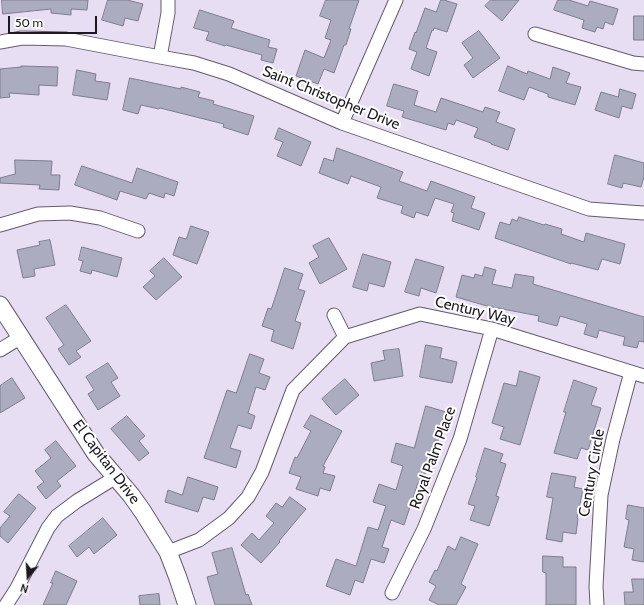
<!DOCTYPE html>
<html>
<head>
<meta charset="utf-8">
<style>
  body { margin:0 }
  #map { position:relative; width:644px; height:605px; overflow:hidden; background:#e8def3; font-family:Cabin,sans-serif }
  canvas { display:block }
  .north { position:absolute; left:8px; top:557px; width:40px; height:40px; -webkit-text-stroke:3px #fff; paint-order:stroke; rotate:198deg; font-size:11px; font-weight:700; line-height:16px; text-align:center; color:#1c1920 }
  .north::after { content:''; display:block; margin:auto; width:14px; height:18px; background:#1c1920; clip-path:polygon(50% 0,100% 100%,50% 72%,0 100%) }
  .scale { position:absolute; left:8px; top:16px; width:89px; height:18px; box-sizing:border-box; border:2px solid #1c1920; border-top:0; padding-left:5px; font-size:12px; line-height:14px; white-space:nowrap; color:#1c1920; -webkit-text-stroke:3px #fff; paint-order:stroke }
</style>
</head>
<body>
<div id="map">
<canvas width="644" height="605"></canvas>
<div class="north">N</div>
<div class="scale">50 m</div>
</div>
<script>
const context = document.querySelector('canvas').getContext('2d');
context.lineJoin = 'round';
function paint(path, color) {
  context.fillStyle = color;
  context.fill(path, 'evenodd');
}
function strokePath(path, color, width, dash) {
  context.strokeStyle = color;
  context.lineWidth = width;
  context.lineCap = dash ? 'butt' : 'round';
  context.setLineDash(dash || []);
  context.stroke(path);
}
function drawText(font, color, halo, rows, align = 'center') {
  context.font = font + ' Cabin,sans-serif';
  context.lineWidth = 4;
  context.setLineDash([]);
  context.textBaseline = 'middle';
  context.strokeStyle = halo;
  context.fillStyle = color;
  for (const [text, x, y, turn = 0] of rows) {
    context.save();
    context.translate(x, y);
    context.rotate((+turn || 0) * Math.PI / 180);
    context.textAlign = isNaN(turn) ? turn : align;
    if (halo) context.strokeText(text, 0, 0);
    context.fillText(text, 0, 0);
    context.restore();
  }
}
const building = new Path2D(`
  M2 0H88L87 10 71 9V15L51 13V9L3 14Z
  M108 0H127L143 4 138 21 125 18 123 26 102 20Z
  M326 0H359L349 29H351L346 45H344L334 73 324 69 318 84 296 76 305 50 324 58 331 40 325 38 331 20 320 16Z
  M441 0H444L457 4 447 32 434 28 433 31 432 30 426 48 437 52 429 76 411 69 417 52 409 49 415 32 416 33 425 8 436 12Z
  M491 0H519L502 21 485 6Z
  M558 0H569L588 6 590 1 618 9 613 25 605 22 603 29 597 27 595 32 582 28 584 20 554 10Z
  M200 10 234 21 231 28 270 40 268 47 277 49 273 63 261 60 262 55 226 45 225 46 206 40 209 32 194 28Z
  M634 16H644V40H634Z
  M479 31 500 58 473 78 464 65 473 58 462 43Z
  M21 66 58 67 57 86 39 85V95L9 93 10 97 0 98V69L21 67Z
  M508 66 527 74 528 71 550 79 553 67 570 73 566 83 581 87 575 105 548 97V94L529 87 524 100 499 91Z
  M77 70 96 74 95 81 110 83 107 100 73 95Z
  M130 78 181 89V87L200 92 198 97 214 101 213 104 254 116 248 135 223 127 224 124 160 108 159 109 141 105 138 114 123 110Z
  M394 84 418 91 414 105 436 112 441 98 483 112 485 107 500 112 496 122 515 129 508 150 491 144V143L474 137 478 128 456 120 454 125 448 123 446 130 402 117 404 111 387 106Z
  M620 89 636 94 632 109 622 106 619 118 595 110 601 92 618 97Z
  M279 128 311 142 301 166 277 156 283 142 275 139Z
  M337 148 403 172 399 181 427 191 431 181 475 197 471 208 485 213 479 230 452 221 454 213 451 212 454 204 435 198 428 216 416 212 414 218 401 213 403 206 377 198 381 187 351 176 348 184 319 173 324 158 333 161Z
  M615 155 644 163V177L641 187 623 183 622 188 608 184Z
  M15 160 52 161 51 175H60L59 190 39 189 40 185 0 183V178L15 174Z
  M82 166 132 183 137 168 178 182 174 196 165 193 164 198 149 193 146 199 120 191 117 200 75 185Z
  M519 217 544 225 545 224 562 229 561 234 584 242 586 233 625 244 620 264 602 259 598 270 571 263V264L495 238 500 222 510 225 512 219 517 221Z
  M191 226 209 232 197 264 173 255 179 237 186 239Z
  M329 238 347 269 320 284 309 263 319 257 313 246Z
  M50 240 55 265 34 269 35 276 23 278 17 250 40 245 39 242Z
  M82 247 122 258 117 277 92 270 91 274 80 271 83 261 79 260Z
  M363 254 391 262 384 287 369 283 367 291 353 287Z
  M164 258 182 277 156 300 143 287 155 276 150 271Z
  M416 259 444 267 436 293 421 288 419 296 405 292Z
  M485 267 496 270 492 284 512 288 515 274 534 277 533 284 644 317V342L639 341 637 348 623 345 625 337 599 330 597 338 584 334 587 324 560 316 557 326 538 321 539 316 487 306 456 297 462 275 474 278 475 274 482 276Z
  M285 268 303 274 298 289 305 291 295 321 301 323 293 349 271 341 274 330 262 326 268 308 271 309Z
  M66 305 91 341 76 351 81 357 69 365 58 349 64 345 46 318Z
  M426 345 442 348 440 358 457 362 452 383 420 377Z
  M399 349 403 376 374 381 371 363 385 360 383 351Z
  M250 354 264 359 259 373 270 377 265 390 256 387 248 413 255 416 251 429 238 425 230 448 241 451 236 468 204 458 227 390 236 393Z
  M108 363 118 378 111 382 120 396 98 410 88 394 94 390 86 377Z
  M520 371 540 377 520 445 500 439 504 427 492 423 504 383 516 386Z
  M12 378 25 398 0 413V386Z
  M345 379 359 395 336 415 322 399Z
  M574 380 597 388 591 405 601 408 588 450 581 448 577 459 554 453 566 412H564Z
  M426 406 446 412 438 441 435 440 422 484 418 483 404 525 391 520 382 547 389 549 384 563 371 559 363 583 355 580 350 595 326 586 336 559 356 566 368 527 378 530 386 506 373 502 379 484 396 490 403 466 391 462 396 443 414 448Z
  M311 415 342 431 323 466 325 467 323 473 335 476 330 491 320 488 318 496 296 489 301 477 289 473 295 457 297 458 311 431 304 427Z
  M127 416 145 436 139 441 149 453 139 461 111 429Z
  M56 441 76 466 57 481 61 486 46 499 37 487 44 482 35 471 51 458 45 450Z
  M485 448 503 454 500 462 506 464 496 496 499 497 489 526 470 520 475 506 468 504 477 478 476 477Z
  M552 473 576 477 574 487 583 489 577 518 578 519 576 534 563 532 562 542 546 539 553 498 547 497Z
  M188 477 218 487 214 500 203 497 198 512 165 502 168 490 182 495Z
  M19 494 36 508 8 543 0 536V528L10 516 4 512Z
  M290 497 306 509 279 541 280 542 261 563 241 545 252 533 259 540 274 523 266 516 276 503 282 507Z
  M628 505 644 508V562L632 560 634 549 624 547 629 520 626 519Z
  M103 518 117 535 94 554 89 547 77 557 69 546Z
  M461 537 478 544 461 584 466 587 456 605H439L429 600 436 586 429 582 435 570 437 571 448 546 455 550Z
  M232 548 246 595 248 594 252 605H215L207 577 218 574 212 553Z
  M543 556 563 557V567H576V605H546V573L543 572Z
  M56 571 77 581 66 605H43L53 583H51Z
  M632 579H644V605H625L624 592H633Z
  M159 594 160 605H140L139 596Z`);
const minor = new Path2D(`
  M535 34 633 63 644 64
  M0 42 22 38 66 39 160 57 194 63 229 74 342 123 589 209 629 212 644 213
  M160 57 168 13V0
  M342 123 396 0
  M0 225 38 214 70 213 100 218 138 231
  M334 315 345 337
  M0 350 21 337
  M168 552 199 540 229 518 248 497 262 472 293 390 345 337 420 314 492 329 644 376
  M392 593 424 529 460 439 492 329
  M6 605 17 588 48 528 57 516 77 501 116 477
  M597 605 596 586 601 495 613 439 631 372`);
const tertiary = new Path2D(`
  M0 305 96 454 131 495 143 512 168 552 178 578 187 605`);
const streetNames = [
  ["Saint Christopher Drive",331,98,22],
  ["Century Way",475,311,13],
  ["Royal Palm Place",433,458,-70],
  ["El Capitan Drive",106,462,53],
  ["Century Circle",592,473,-80]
];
paint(building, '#acacc1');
strokePath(building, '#7d7d91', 1);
strokePath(minor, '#645b6d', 15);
strokePath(tertiary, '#645b6d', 19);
strokePath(minor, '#fff', 13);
strokePath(tertiary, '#fff', 17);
drawText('15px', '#1c1920', '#fff', streetNames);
</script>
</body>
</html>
